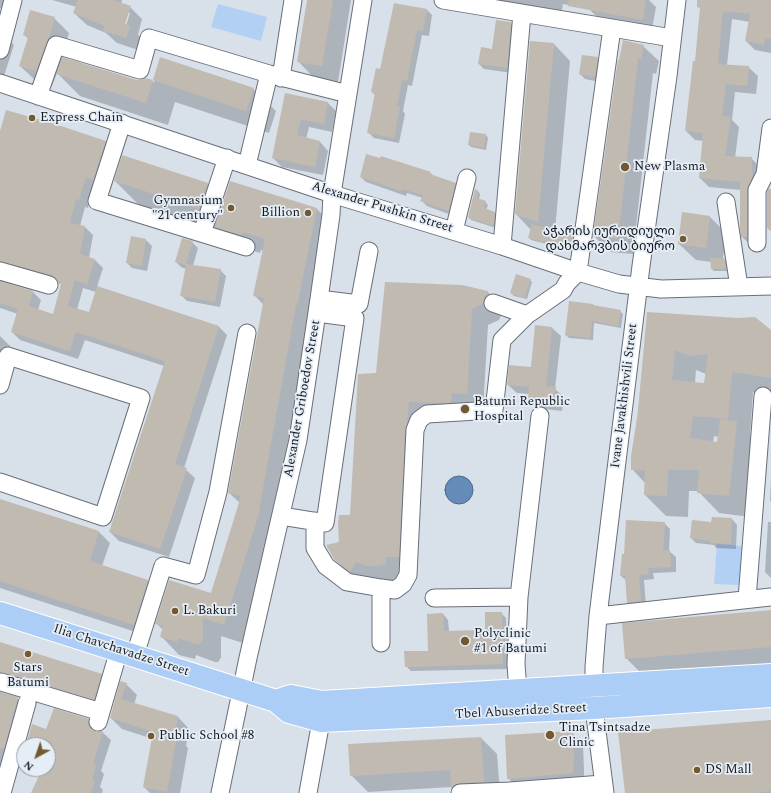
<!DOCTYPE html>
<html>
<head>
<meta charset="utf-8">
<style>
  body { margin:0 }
  #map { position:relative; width:771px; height:793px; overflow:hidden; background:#d8e0e9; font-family:Spectral,serif }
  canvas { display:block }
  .north { position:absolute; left:16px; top:737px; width:40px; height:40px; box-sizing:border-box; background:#e5edf7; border:1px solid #92989f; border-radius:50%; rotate:220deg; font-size:11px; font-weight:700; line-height:16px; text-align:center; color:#15181b }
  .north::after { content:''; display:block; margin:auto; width:14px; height:18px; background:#75582b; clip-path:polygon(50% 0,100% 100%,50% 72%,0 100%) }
</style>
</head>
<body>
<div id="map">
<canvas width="771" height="793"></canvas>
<div class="north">N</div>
</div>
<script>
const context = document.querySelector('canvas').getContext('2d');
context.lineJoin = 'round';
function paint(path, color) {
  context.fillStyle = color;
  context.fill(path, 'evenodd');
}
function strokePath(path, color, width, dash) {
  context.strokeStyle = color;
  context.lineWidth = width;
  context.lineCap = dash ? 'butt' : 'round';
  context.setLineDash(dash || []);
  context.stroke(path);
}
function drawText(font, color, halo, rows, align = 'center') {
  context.font = font + ' Spectral,"Noto Sans Georgian",serif';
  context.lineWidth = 3.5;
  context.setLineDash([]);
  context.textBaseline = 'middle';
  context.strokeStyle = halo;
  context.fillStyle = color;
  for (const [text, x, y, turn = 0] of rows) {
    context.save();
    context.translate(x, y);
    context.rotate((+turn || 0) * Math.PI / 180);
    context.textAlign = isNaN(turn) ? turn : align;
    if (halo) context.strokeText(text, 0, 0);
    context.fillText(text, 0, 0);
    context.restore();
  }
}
const green = new Path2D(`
  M218 4 267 17 261 41 211 27Z
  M717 544 742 546 739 585 714 584Z`);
const water = new Path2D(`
  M445 490a14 14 0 1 1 28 0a14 14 0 1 1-28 0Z`);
const shadow = new Path2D(`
  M0 0H19L15 13 0 8Z
  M52 0H122L121 4 130 7 142 19 138 35 142 39 138 50 117 43 106 33 87 25 74 13 77 7ZM128 13H130L125 29H123Z
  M308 0H351L338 82 314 78 298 61Z
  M493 0H649L656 7 652 29 599 19 589 9 563 4 561 16Z
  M701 0H771V53L755 50 746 41 750 22 732 19 727 65 748 67 758 76 756 94 735 92 732 120 739 127 735 158H751L760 167 752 246 742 237 741 190 709 187 700 178 703 141 695 140 686 131 696 62Z
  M427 10 432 15 429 36 422 35 412 86 408 85 403 111 405 114 399 143 374 138 368 132 375 95 372 92 380 70Z
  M54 18 69 33 62 58 137 81H142L146 79 154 82 161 59 253 89 276 111 269 133 175 102 168 125 80 96 57 73 52 86 36 81 20 66 29 39 24 35Z
  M511 23 516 28 512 73 484 69 479 64 493 50Z
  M0 31 14 45 3 79 0 78Z
  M554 44 570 61 555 231 573 236 575 238 573 251 531 240 529 237 531 230 516 214Z
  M643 46 659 61 656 74 653 73 633 254 610 252 594 236 618 61Z
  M597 58 603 64 600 82 585 79 580 74Z
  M286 95 328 103 336 111 332 132 309 127 306 139 320 142 328 151 323 175 282 167 273 158Z
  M0 134 105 142 114 151 94 185 88 208 85 207 80 226 85 227 93 235 89 258 95 260 103 268 97 287 219 327 227 335 184 468 195 478 169 557 119 541 110 532 164 366 85 340 78 359 20 340 12 332 18 314 0 308V282L33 292 41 300 38 310 54 316 62 286 60 283 12 270 0 275ZM83 288 96 292 89 313 77 310Z
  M486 135 488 138 486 150 471 147 469 145Z
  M430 173 434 176 455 184 460 189 454 216 427 206 422 201 423 198 407 193 406 196 366 182 361 177Z
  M115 181 208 184 224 201 317 209 335 227 277 530 243 643 221 636V658L218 662H215L196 655 195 659 179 655 161 636 163 630 156 623 211 594 240 503 229 493 264 305 254 295 264 251 261 250 260 253 234 245 143 209Z
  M478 191 480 194 479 200 485 202 488 205 486 210 494 213 497 215 496 228 471 220 469 217Z
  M709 216 726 233 723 259 727 261 728 271H714L712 269V262L696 260 679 244Z
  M132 238 146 240 152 246 147 271 132 268 127 263Z
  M192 242 198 248 193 266 220 270 226 276 220 307 187 301 182 296 186 269 181 267 176 262Z
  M530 280 532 282 527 299 514 296 511 293Z
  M462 286 488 292 504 309 499 320 488 325 483 410 425 418 423 439 421 446 402 580 384 582 373 578 367 587 351 575 334 559 351 516 377 374Z
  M593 305 595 307 620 311 623 314 621 328 594 323 593 340 569 338 566 335Z
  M648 313 771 331V396L753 392 750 435 758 443 750 517 719 513 698 491H689L688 517 666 516 645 495V483L632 469ZM696 370 706 374 705 384 695 383ZM714 436 719 437 718 443 713 442Z
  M536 326 552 328 561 336 555 389 564 397 562 411 537 408 529 399V394L517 393 508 385 531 368Z
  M0 336 11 347 0 383Z
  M771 476V502L770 501Z
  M0 500 99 532 110 543 102 566 148 581 158 592 145 635 0 588Z
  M732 519 737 525 736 549 716 548 714 545 696 543 691 538 712 523Z
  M768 522H771V578L765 572Z
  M664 523 670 529 669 551 676 557V572L653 573 654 579 644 580 646 606 634 608 628 602 627 581 621 576Z
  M771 611V669L647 679 626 658Z
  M501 613 506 618 508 669 411 671 406 666 429 651 443 614 448 620 449 631H486Z
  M0 643 101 674 110 683 102 707 0 687Z
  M126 684 137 695 134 704 178 717 189 729 186 746 188 748 180 793H150L144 787 153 739 122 729 111 718Z
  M0 692 17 698 25 707 0 793Z
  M88 720 96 728V733L102 732 111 740 101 771 104 774 100 787 103 790 102 793H32L41 774 28 769H48V745H27L47 730Z
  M771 721V793H626Z
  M571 732 583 743 584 771V784L519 790 508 778Z
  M481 738 497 754 500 793H457L451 787 368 792 351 775Z
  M24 756V765L22 762Z`);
const building = new Path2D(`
  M78 0H113L131 6 125 24 130 26 126 38 103 31 105 26 73 13Z
  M307 0H333L322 66 297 62Z
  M569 0H646L643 20 568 6Z
  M697 0H771V39L765 38 764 45 745 41 750 14 723 11 718 64 749 66 747 86 726 84 722 116 731 117 725 156 752 157V178L747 190V237H741L740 228V182L699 178 703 133 685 131 693 61H695L700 8 697 7Z
  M394 3 427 9 423 31 417 30 407 81 402 80 397 107H400L394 138 367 133 375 93 371 92 376 68 380 69Z
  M30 10 55 17 49 38 36 71 19 66 28 37 23 35Z
  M496 20 511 22 507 68 478 64 481 47 492 49Z
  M623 40 644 45 641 59 638 58 618 239 593 236 618 60H619Z
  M530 41 554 43 538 222 515 214Z
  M582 55 598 57 595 77 579 74Z
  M62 57 137 80H142L145 78 153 80 146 103 56 74Z
  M160 57 254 88 246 111 153 80Z
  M285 93 328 102 324 124 301 119 297 135 320 141 315 167 272 158Z
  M6 110 55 124 106 141 93 180 86 177 79 200 76 199 70 223 85 226 80 254 95 259 87 284 75 280 68 306 89 312 97 286 219 326 175 464 187 468 160 549 109 532 165 361 76 332 70 351 11 332 18 309 0 303V281L33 291 29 306 53 314 61 284H59L56 278 52 275 0 261V131Z
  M470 132 486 134 484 148 468 145Z
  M366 154 380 158 381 156 431 172 430 174 456 183 449 211 420 201 423 195 402 189 401 191 360 177Z
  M122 155 208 183 199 209 114 181Z
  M230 181 317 208 297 306 296 305 259 510H260L224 625 203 618V640L200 644H196L178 638 177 642 160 637 163 626 155 624 169 580 211 593 241 496 228 493 264 298 253 296 265 239 243 232 242 235 215 227Z
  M769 188 771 190V231L767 228V192Z
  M475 189 478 190 477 198 486 201 484 208 495 212 494 226 468 218Z
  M682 212 710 216 706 248 678 244Z
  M532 224 573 235 571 250 528 238Z
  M131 236 146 239 142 266 126 263Z
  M182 238 193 241 186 264 221 269 215 302 180 296 186 265 175 262Z
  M710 258H724L726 269H711Z
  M516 274 531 279 524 298 510 293Z
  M385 282 462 285 488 291 484 299 483 303 472 309 467 394 452 393 451 403 409 402 407 422 405 430 399 557H386V564L376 566H367L356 562 350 572 334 559 326 545 339 542 338 523 339 515H350L358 374 376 373Z
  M569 301 593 304V305L621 310 618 326 592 321 590 338 565 335Z
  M647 312 738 318 755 317 771 330V378L732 372 728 419 693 416 690 438 717 442 720 419 737 421 729 496 697 493 699 470H668L667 496 644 495 645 470H631V456L638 412ZM675 350 690 356 708 354 704 383 672 380Z
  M535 325 552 327 546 386 556 387 554 403 528 400 529 387 507 385 509 365 531 367Z
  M0 499 99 531 90 561 148 580 134 625 0 581Z
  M712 517 732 518 731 544 710 543V541L690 538 692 520 711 522Z
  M626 520 665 522 663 551 670 550 671 567 648 568 649 574 639 575 641 601 627 603 625 576H620L622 554H624Z
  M771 610V647L625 659 622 623Z
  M485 612H502L503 664 405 667 404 651H428L427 614 443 613 444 631 485 630Z
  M0 642 102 674 94 700 23 677V678L0 672Z
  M120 681 127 683 121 699 178 716 175 734 177 736 167 792 143 787 153 732 110 718Z
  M0 692 18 697 4 749H0Z
  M54 708 89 719 88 724 91 729 96 732 103 731 93 764 96 765 92 780 95 781 91 793H31L42 769H48V745H26L32 724 46 729Z
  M771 720V791L753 793H625L618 732Z
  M572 731 574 759 573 773 507 779 505 735Z
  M481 737 484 782 459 783 451 788 450 770 350 776 348 744Z`);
const minor = new Path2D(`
  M443 0 672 38
  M0 50 13 0
  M269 74 348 94
  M281 78 293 0
  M0 83 332 194 502 246 578 272 619 284 661 289 771 286
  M38 96 56 45 140 70 149 38 269 74 247 165
  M122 123 97 201 246 247
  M726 202 739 287
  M454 231 467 178
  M202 233 227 158
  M757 243V190L765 174 771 128
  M502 246 522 13
  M0 271 49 285
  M319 299 359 304 369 251
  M493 303 527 315
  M0 385 8 356 141 398 103 517 0 482
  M281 516 325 523 355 318 317 313
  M315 521V548L326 566 347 582 381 588V643
  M381 588 395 590 403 584 408 575 415 430 419 420 427 414 494 410 502 340 527 315 563 290 567 283 578 272 612 28
  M519 597 540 416
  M434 598 519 597 516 664 518 691
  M747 599 763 396
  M598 616 771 597
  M135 655 163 566 196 575 218 492 247 333
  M1 682 101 712
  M98 722 119 650
  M2 793 27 703
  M220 793 248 658 298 440 319 299 331 215 332 194 363 0
  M308 793 321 721
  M460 793 510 791
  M511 793 510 791 603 784
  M605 793 594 708V667L598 616 641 266 668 76 677 0`);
const major = new Path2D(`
  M0 613 276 701 289 712 321 721 594 708 771 696
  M276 701 291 696 322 702 771 675`);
const markers = [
  [32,118,4,"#75582b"],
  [625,167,5,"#75582b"],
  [231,208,4,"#75582b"],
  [308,213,4,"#75582b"],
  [683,239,4,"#75582b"],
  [465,409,5,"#75582b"],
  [175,611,4,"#75582b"],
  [465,641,5,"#75582b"],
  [28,654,4,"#75582b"],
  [550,735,5,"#75582b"],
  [151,736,4,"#75582b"],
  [697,770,4,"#75582b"]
];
const poiNames = [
  ["Express Chain",40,118],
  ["New Plasma",634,167],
  ["Gymnasium",223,201,"right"],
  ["\"21 century\"",223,216,"right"],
  ["Billion",300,213,"right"],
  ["აჭარის იურიდიული",675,232,"right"],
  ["დახმარვბის ბიურო",675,247,"right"],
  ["Batumi Republic",474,402],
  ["Hospital",474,417],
  ["L. Bakuri",183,611],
  ["Polyclinic",474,634],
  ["#1 of Batumi",474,649],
  ["Stars",28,668,"center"],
  ["Batumi",28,683,"center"],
  ["Tina Tsintsadze",559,728],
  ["Clinic",559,743],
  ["Public School #8",159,736],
  ["DS Mall",705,770]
];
const streetNames = [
  ["Alexander Pushkin Street",382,208,17],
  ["Ivane Javakhishvili Street",625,396,-83],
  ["Alexander Griboedov Street",303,399,-80],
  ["Ilia Chavchavadze Street",121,651,18],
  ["Tbel Abuseridze Street",521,712,-3]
];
paint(green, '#b2d0f4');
paint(water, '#658bb9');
strokePath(water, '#4d688a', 1);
paint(shadow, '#0003');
paint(building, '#c1bab1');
strokePath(minor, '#696f78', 19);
strokePath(major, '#fff', 24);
strokePath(minor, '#fff', 17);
strokePath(major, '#accdf5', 22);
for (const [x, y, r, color] of markers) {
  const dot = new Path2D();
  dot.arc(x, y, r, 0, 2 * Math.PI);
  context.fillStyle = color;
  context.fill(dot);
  strokePath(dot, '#e5edf7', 1.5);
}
drawText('13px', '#15181b', '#e5edf7', poiNames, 'left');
drawText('13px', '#15181b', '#e5edf7', streetNames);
</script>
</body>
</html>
